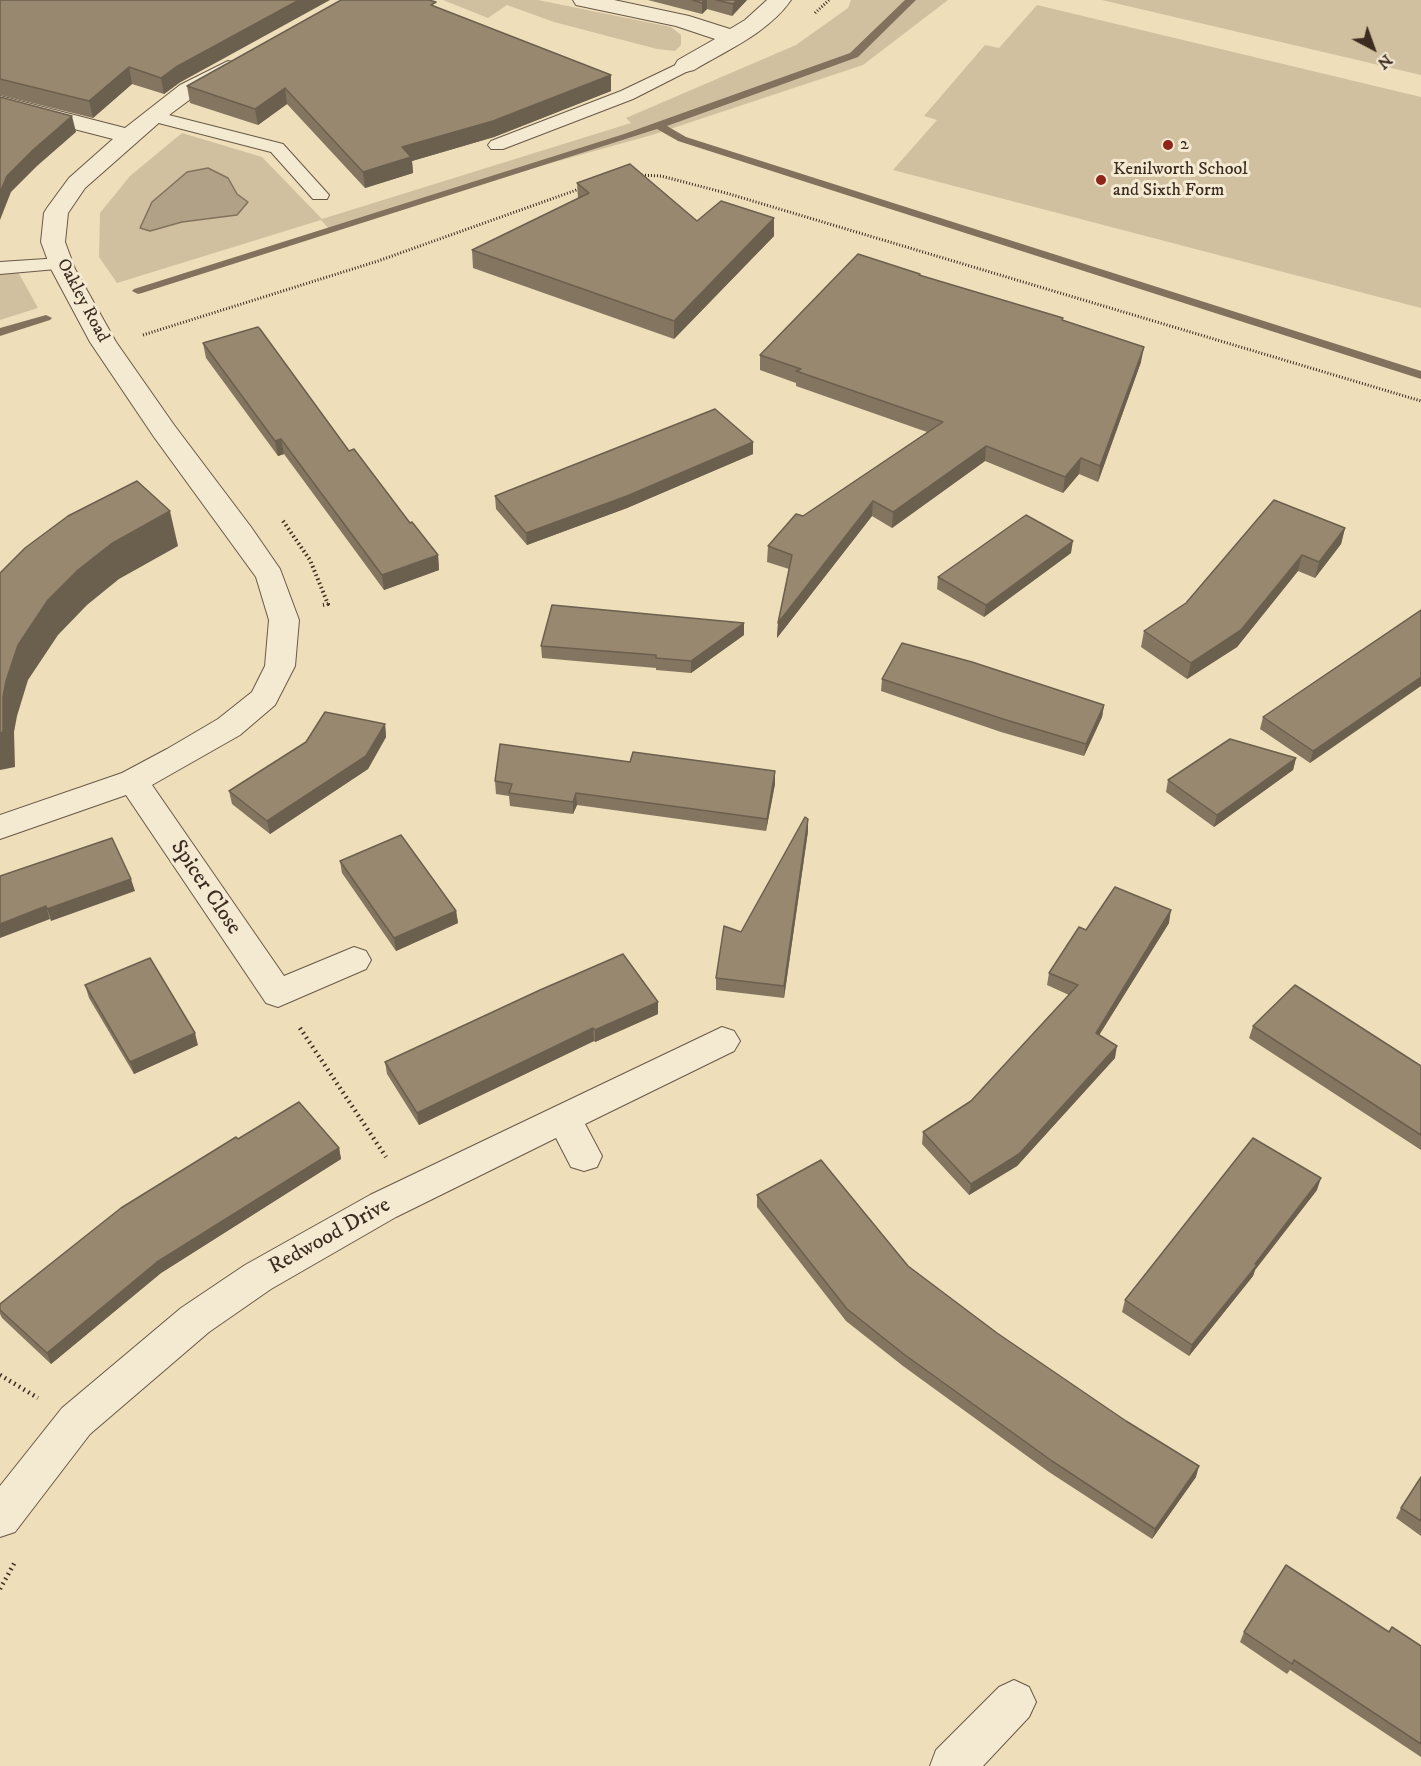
<!DOCTYPE html>
<html>
<head>
<meta charset="utf-8">
<style>
  body { margin:0 }
  #map { position:relative; width:1421px; height:1766px; overflow:hidden; background:#eedeba; font-family:"IM FELL DW Pica",serif }
  canvas { display:block }
  .north { position:absolute; left:1343px; top:18px; width:60px; height:60px; -webkit-text-stroke:4px #f4ead2; paint-order:stroke; rotate:139deg; font-size:16px; font-weight:700; line-height:24px; text-align:center; color:#3c2b20 }
  .north::after { content:''; display:block; margin:auto; width:21px; height:27px; background:#3c2b20; clip-path:polygon(50% 0,100% 100%,50% 72%,0 100%) }
</style>
</head>
<body>
<div id="map">
<canvas width="1421" height="1766"></canvas>
<div class="north">N</div>
</div>
<script>
const context = document.querySelector('canvas').getContext('2d');
context.lineJoin = 'round';
function paint(path, color) {
  context.fillStyle = color;
  context.fill(path, 'evenodd');
}
function strokePath(path, color, width, dash) {
  context.strokeStyle = color;
  context.lineWidth = width;
  context.lineCap = dash ? 'butt' : 'round';
  context.setLineDash(dash || []);
  context.stroke(path);
}
function drawText(font, color, halo, rows, align = 'center') {
  context.font = font + ' "IM FELL DW Pica",serif';
  context.lineWidth = 6;
  context.setLineDash([]);
  context.textBaseline = 'middle';
  context.strokeStyle = halo;
  context.fillStyle = color;
  for (const [text, x, y, turn = 0] of rows) {
    context.save();
    context.translate(x, y);
    context.rotate((+turn || 0) * Math.PI / 180);
    context.textAlign = isNaN(turn) ? turn : align;
    if (halo) context.strokeText(text, 0, 0);
    context.fillText(text, 0, 0);
    context.restore();
  }
}
const green = new Path2D(`
  M443 0H538L671 27 681 35V45L675 51 657 49 554 22 507 5 488 18Z
  M851 0H948L863 65 652 135 479 183 330 230 321 220 117 283 99 257 100 213 130 176 182 133 262 157 322 219 631 123 626 118 796 45 848 8Z
  M1102 0H1421V75Z
  M1037 5 1421 97V308L893 170 937 120 924 116 985 45 999 48Z
  M18 272 38 308 0 320V274Z`);
const water = new Path2D(`
  M208 168 228 178 237 194 248 202 237 215 182 222 150 231 140 228 152 202 187 172Z`);
const stream = new Path2D(`
  M905 0H916L858 57 667 126 686 137 1421 371V379L678 141 657 129 142 293 138 294 132 291 134 289 624 134 850 53Z
  M46 315 52 318 50 320 0 336V328Z`);
const pathFar2 = new Path2D(`
  M815 13 829 0
  M639 175 661 176 726 193 1421 401
  M143 335 378 261 582 188`);
const pathFar1 = new Path2D(`
  M283 521 310 560 328 604 323 605`);
const path = new Path2D(`
  M300 1028 386 1157
  M0 1375 38 1398
  M0 1589 15 1562`);
const service = new Path2D(`
  M686 60 692 61 695 65 692 69 633 99 503 149H491L488 145 491 141 621 91Z
  M153 111 283 144 329 195 327 199H313L271 152 147 120 144 116 147 112Z
  M61 258 68 260 71 264 68 268 0 274V262Z`);
const minor = new Path2D(`
  M573 0H614L689 16 730 29 745 20 767 0H791C768 33 727 50 694 70L686 72 678 70 675 65 678 60 715 39 676 26 576 5Z
  M228 61 236 63 239 68 236 73 196 95 161 121 85 188 68 213 65 242 75 269 116 342 174 425 251 527 280 569 299 620 295 666 275 705 240 735 152 785 284 976 354 947 366 951 371 960 366 969 278 1007 266 1003 126 795 0 839V815L122 773 167 749 218 719 252 692 265 666 269 620 256 577 154 437 90 342 51 269 41 242 44 213 47 208 69 178 113 139 0 110V96L125 128 180 85Z
  M722 1027 734 1031 740 1041 734 1051 585 1124 602 1156 597 1167 584 1171 571 1167 556 1138 396 1217 271 1289 209 1332 90 1434 15 1532 0 1537V1486L62 1408 181 1308 245 1265 370 1195Z
  M1014 1680 1029 1687 1036 1702 1029 1717 983 1766H930L936 1750 999 1687Z`);
const wall = new Path2D(`
  M0 0 179 83 164 94 132 84 93 118 0 95Z
  M648 0H747L732 16 707 9 702 14Z
  M436 7 611 91 494 137 412 161 413 173 365 188 287 104 258 125 190 103 187 86Z
  M577 183 697 221 774 218V236L674 339 473 268 472 250 578 199Z
  M920 274V276L1063 321 1141 362 1098 482 1079 474 1063 493 985 461 892 528 872 516 777 638 778 623 789 569 767 562 768 546 803 516 927 432 796 386V383L760 370V355Z
  M203 343 349 451 438 555 439 570 384 590 284 454 278 456 206 358Z
  M753 454 627 508 527 545 496 509 495 496Z
  M1345 528 1341 544 1315 578 1298 571 1237 647 1187 679 1141 647 1144 631Z
  M1071 553 984 617 937 589 938 577Z
  M1421 610 1310 763 1260 729 1263 717Z
  M744 623V635L691 673 656 670V668L542 658 541 646Z
  M882 679 1104 705 1102 717 1084 756 1001 732 881 691Z
  M385 724 386 737 368 769 270 834 232 804 229 791Z
  M1296 758 1293 770 1214 827 1166 792 1168 780Z
  M630 762 775 771V784L766 831 577 805 573 814 510 806 509 796 496 794 495 781Z
  M808 819V831L784 998 716 990V978L741 932Z
  M340 861 456 911 458 923 396 951 342 873Z
  M1169 923 1099 1035 1115 1058 1017 1166 969 1195 922 1144 923 1132 971 1101 1069 995 1047 985 1049 973 1086 930Z
  M85 985 198 1045 134 1074 89 998Z
  M658 1014 595 1042 594 1041 419 1125 387 1074 385 1062Z
  M1253 1026 1421 1066V1150L1249 1038Z
  M238 1139 339 1148 341 1159 161 1273 51 1364 2 1318 0 1314V1304Z
  M1317 1190 1255 1270 1253 1276 1189 1356 1122 1312 1125 1300Z
  M757 1195 908 1266 997 1333 1196 1477 1152 1539 1049 1472 903 1366 846 1321 757 1207Z
  M1421 1477V1536L1396 1518 1401 1508Z
  M1244 1632H1389L1421 1646V1757L1290 1670 1287 1674 1240 1642Z`);
const shadedWall = new Path2D(`
  M299 0H330L179 83 164 94 161 78 176 67Z
  M704 0H707V9L702 14V3Z
  M737 0H747L732 16 733 4Z
  M129 67 132 84 93 118 89 101Z
  M611 75V91L494 137 412 161 413 173 365 188 363 172 402 147Z
  M285 88 287 104 258 125 255 109Z
  M72 116 76 132 37 166 11 192 0 220V192L7 176 33 150Z
  M774 218V236L674 339V321Z
  M1144 347 1141 362 1098 482 1100 466Z
  M281 439 284 454 278 456 275 441Z
  M753 442V454L627 508 527 545 526 533Z
  M986 446 985 461 892 528 893 512Z
  M1081 458 1079 474 1063 493 1065 477Z
  M873 501 872 516 777 638 778 623Z
  M170 511 178 546 119 579 87 605 58 635 28 680 17 716 14 732 15 767 0 770V733L3 697 6 681 18 645 48 600 78 570 111 544Z
  M1345 528 1341 544 1315 578 1319 562Z
  M1073 541 1071 553 984 617 986 605Z
  M438 555 439 570 384 590 382 575Z
  M1302 555 1298 571 1237 647 1187 679 1191 663Z
  M744 623V635L691 673V661Z
  M1421 677V686L1310 763 1313 751Z
  M1104 705 1102 717 1084 756 1086 744Z
  M385 724 386 737 368 769 270 834 267 821Z
  M1296 758 1293 770 1214 827 1217 815Z
  M775 771V784L766 831 767 819Z
  M576 793 577 805 573 814V802Z
  M808 819V831L784 998V986Z
  M131 879 135 891 51 921 47 909Z
  M46 906 50 919 0 938V924Z
  M1171 910 1169 923 1093 1045 1096 1033Z
  M456 911 458 923 396 951 394 938Z
  M658 1002V1014L595 1042V1030Z
  M593 1028 594 1041 419 1125 417 1113Z
  M195 1033 198 1045 134 1074 130 1062Z
  M1117 1046 1115 1058 1017 1166 969 1195 971 1184Z
  M339 1148 341 1159 161 1273 51 1364 47 1353 157 1262Z
  M1321 1178 1317 1190 1255 1270 1253 1276 1189 1356 1192 1345Z
  M1199 1466 1196 1477 1152 1539 1155 1529Z`);
const building = new Path2D(`
  M0 0H299L176 67 161 78 129 67 89 101 0 79Z
  M341 0H429L436 2 431 5 611 75 493 121 402 147 411 157 363 172 285 88 255 109 187 86Z
  M692 0H704L702 3Z
  M716 0H737L733 4Z
  M0 97 72 116 33 150 7 176 0 192Z
  M630 164 697 221 721 201 774 218 674 321 472 250 589 193 577 183Z
  M858 254 920 274 919 275 1063 318 1062 320 1144 347 1100 466 1081 458 1065 477 986 446 893 512 873 501 778 623 792 555 768 546 796 514 803 516 943 422 796 371 801 369 760 355Z
  M258 327 260 329 349 451 354 449 410 523 412 522 438 555 382 575 281 439 275 441 203 343Z
  M715 409 753 442 627 496 526 533 495 496Z
  M137 481 170 511 111 544 78 570 48 600 18 645 6 681 3 697V732L0 733V573L25 548 68 516Z
  M1274 500 1345 528 1319 562 1302 555 1241 630 1191 663 1144 631 1186 603Z
  M1026 515 1073 541 986 605 938 577Z
  M552 605 744 623 691 661 656 658V655L541 646Z
  M1421 610V677L1313 751 1263 717Z
  M902 643 972 662 1104 705 1086 744 1003 719 882 679Z
  M325 712 385 724 366 756 267 821 229 791 306 742Z
  M1230 739 1296 758 1217 815 1168 780Z
  M500 744 630 762 633 752 775 771 767 819 576 793 573 802 509 793 512 784 495 781Z
  M805 817 808 819 784 986 716 978 724 926 741 932Z
  M401 835 456 911 394 938 340 861Z
  M112 838 131 879 47 909 46 906 0 924V876Z
  M1115 887 1171 910 1096 1033 1117 1046 1019 1154 971 1184 923 1132 971 1101 1078 985 1049 973 1079 927 1086 930Z
  M623 954 658 1002 595 1030 593 1028 417 1113 385 1062 540 990Z
  M150 958 195 1033 130 1062 85 985Z
  M1295 985 1421 1066V1135L1253 1026Z
  M299 1102 339 1148 157 1262 47 1353 0 1310V1304L121 1208 236 1137 238 1139Z
  M1253 1138 1321 1178 1255 1264 1257 1265 1192 1345 1125 1300Z
  M821 1160 908 1266 997 1333 1126 1421 1199 1466 1155 1529 1052 1461 905 1355 847 1309 757 1195Z
  M1421 1477V1521L1401 1508Z
  M1286 1565 1389 1632 1392 1627 1421 1646V1744L1294 1660 1292 1664 1244 1632Z`);
const markers = [
  [1168,145,6,"#8f2418"],
  [1101,180,6,"#8f2418"]
];
const farPoinames = [
  ["2",1180,145],
  ["Kenilworth School",1113,170],
  ["and Sixth Form",1113,191]
];
const farStreetnames = [
  ["Oakley Road",82,301,62]
];
const streetNames = [
  ["Spicer Close",205,888,56],
  ["Redwood Drive",330,1237,-29]
];
paint(green, '#d0c0a0');
paint(water, '#b1a186');
strokePath(water, '#82725d', 1.5);
paint(stream, '#82725d');
strokePath(service, '#685846', 2);
strokePath(minor, '#685846', 2);
strokePath(pathFar2, '#3c2b20', 3, [1, 2]);
strokePath(pathFar1, '#3c2b20', 4, [1.5, 3]);
strokePath(path, '#3c2b20', 4.5, [1.5, 4]);
paint(service, '#f4ead2');
paint(minor, '#f4ead2');
paint(wall, '#847560');
paint(shadedWall, '#6b5f4e');
paint(building, '#998870');
strokePath(building, '#6b5f4e', 1.5);
for (const [x, y, r, color] of markers) {
  const dot = new Path2D();
  dot.arc(x, y, r, 0, 2 * Math.PI);
  context.fillStyle = color;
  context.fill(dot);
  strokePath(dot, '#f4ead2', 2);
}
drawText('18px', '#3c2b20', '#f4ead2', farPoinames, 'left');
drawText('18px', '#3c2b20', '#f4ead2', farStreetnames);
drawText('22px', '#3c2b20', '#f4ead2', streetNames);
</script>
</body>
</html>
